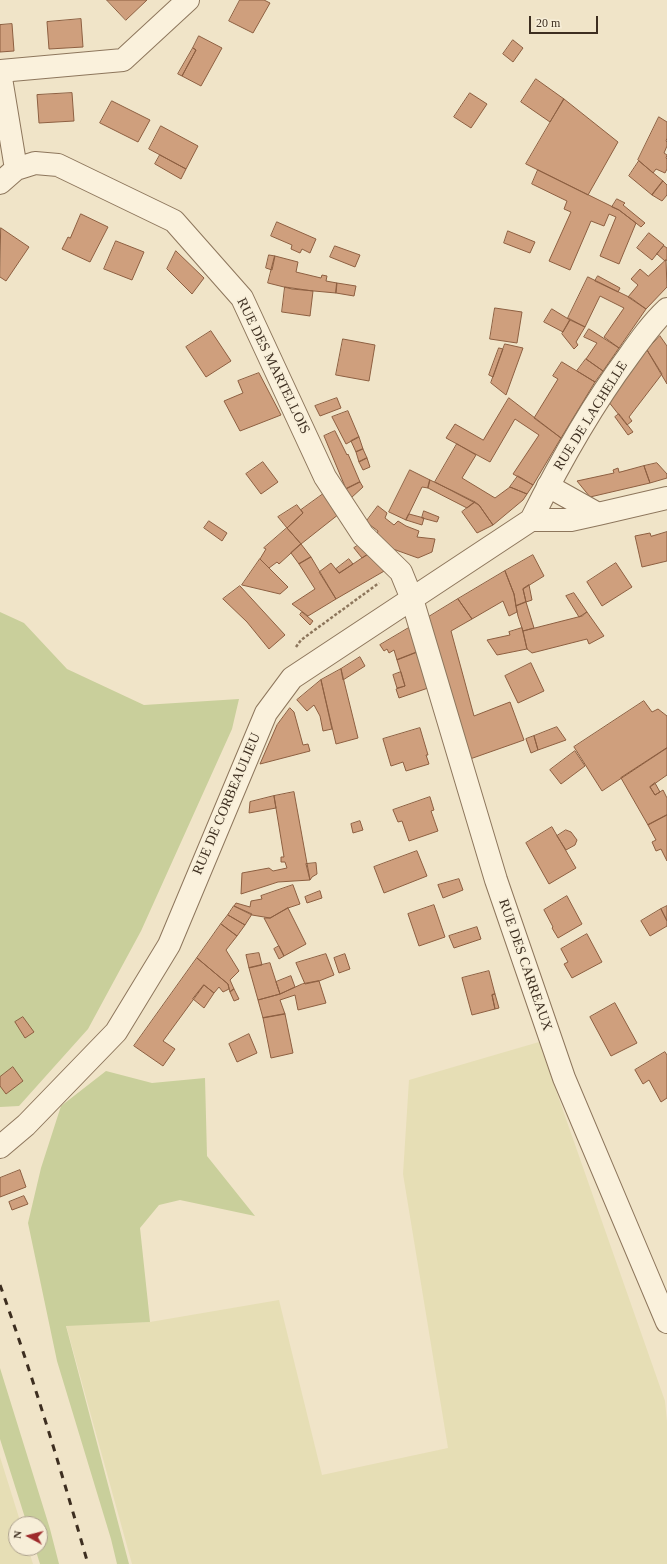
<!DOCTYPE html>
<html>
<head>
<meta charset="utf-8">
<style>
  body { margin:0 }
  #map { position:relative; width:667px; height:1564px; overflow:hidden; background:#f0e4c8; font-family:Georgia,serif }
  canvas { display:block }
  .north { position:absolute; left:8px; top:1516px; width:40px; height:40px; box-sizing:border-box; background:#f7eed8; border:1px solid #ada18e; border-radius:50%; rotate:277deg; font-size:11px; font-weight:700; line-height:16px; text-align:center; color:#3d2e20 }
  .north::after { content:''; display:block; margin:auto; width:14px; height:18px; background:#9e2a2b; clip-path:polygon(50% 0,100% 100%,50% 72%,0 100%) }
  .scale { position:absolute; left:529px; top:16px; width:69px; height:18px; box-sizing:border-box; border:2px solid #3d2e20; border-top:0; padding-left:5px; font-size:12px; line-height:14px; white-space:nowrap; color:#3d2e20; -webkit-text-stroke:3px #f7eed8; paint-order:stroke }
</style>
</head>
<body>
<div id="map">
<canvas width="667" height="1564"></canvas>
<div class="north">N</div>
<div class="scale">20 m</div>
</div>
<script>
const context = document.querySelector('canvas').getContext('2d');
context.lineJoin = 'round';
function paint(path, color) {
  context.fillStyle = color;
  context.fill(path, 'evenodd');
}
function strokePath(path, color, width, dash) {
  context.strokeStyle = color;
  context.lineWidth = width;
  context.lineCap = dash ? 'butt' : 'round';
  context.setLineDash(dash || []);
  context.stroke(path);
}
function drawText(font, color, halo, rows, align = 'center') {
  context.font = font + ' Georgia,serif';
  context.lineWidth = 3;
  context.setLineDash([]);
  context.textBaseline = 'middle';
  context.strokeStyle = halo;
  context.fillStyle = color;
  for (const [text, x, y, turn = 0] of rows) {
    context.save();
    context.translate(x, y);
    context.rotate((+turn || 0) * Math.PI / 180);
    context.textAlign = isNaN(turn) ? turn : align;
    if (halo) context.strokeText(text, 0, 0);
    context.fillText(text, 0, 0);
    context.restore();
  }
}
const farmland = new Path2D(`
  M539 1042 665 1401 667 1422V1564H132L66 1325 150 1322 279 1300 322 1475 448 1448 403 1174 409 1080Z
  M0 1457 21 1524H16V1548H28L33 1564H0Z`);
const green = new Path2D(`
  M0 612 24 623 67 669 144 705 239 699 232 729 141 931 88 1029 19 1106 0 1107Z
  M106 1071 152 1083 205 1078 207 1156 255 1216 180 1200 159 1205 140 1228 150 1322 66 1326 129 1564H117L111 1539 57 1361 28 1223 41 1168 61 1106Z
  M0 1368 50 1529 59 1564H40L35 1548H40V1524H27L0 1439Z`);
const building = new Path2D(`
  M107 0H147L126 20Z
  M240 0H264L270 3 253 33 229 21Z
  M81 19 83 47 49 49 47 22Z
  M12 24 14 51 0 52V25Z
  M199 36 222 48 201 86 182 76 196 50 193 48Z
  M513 40 523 48 513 62 503 54Z
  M193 48 196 50 182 76 178 74Z
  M536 79 564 99 550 122 521 102Z
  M72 93 74 121 39 123 37 95Z
  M470 93 487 104 471 128 454 117Z
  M564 99 618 142 588 195 526 164Z
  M112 101 150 120 138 142 100 123Z
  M659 117 667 122V138L666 141 667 142V146L664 153 667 155 666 158 667 159V169L665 173 656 169 653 173 638 160Z
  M161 126 198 146 186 169 149 149Z
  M160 155 186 169 181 179 155 164Z
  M639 161 663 181 652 195 629 176Z
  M538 170 619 210 636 223 619 264 600 256 616 217 609 214 604 226 591 221 570 270 549 261 571 212 564 209 567 201 532 184Z
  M663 181 667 185V195L662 201 652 195Z
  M617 199 625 203 623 205 645 223 641 227 619 210 612 207Z
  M81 214 108 227 90 262 62 249 68 237 70 238Z
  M277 222 316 239 310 253 302 249 300 253 291 249 292 245 271 236Z
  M1 228 29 247 6 281 0 277Z
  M508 231 535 242 530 253 504 243Z
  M649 233 664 245 652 260 637 248Z
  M116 241 144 252 132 280 104 269Z
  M335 246 360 255 355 267 330 257Z
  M664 246 667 248V260L665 261 657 254Z
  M176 251 204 278 192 294 167 269Z
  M269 255 275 256 272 270 266 268Z
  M275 256 298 262 296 272 321 278 322 275 327 276 326 281 337 283 336 293 292 289 268 283Z
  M666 260 667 287 646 309 628 297 638 285 631 279 640 269 648 276Z
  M598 276 620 288 618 292 595 281Z
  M588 277 631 298 646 309 619 348 604 337 624 308 600 296 585 327 568 318Z
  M337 283 356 286 354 296 336 293Z
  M285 287 313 291 310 316 282 312Z
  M495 308 522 312 517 343 490 339Z
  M552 309 570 320 563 332 544 322Z
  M570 320 585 327 576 342 578 345 574 349 562 334Z
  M589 329 619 348 603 371 586 359 597 343 584 337Z
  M211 331 231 361 206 377 186 347Z
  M660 336 667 346V384L647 350Z
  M343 339 375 345 369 381 336 375Z
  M505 344 523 348 506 395 491 383Z
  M499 348 503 349 493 377 489 375Z
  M647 350 662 374 629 417 632 421 627 425 608 401Z
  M586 359 603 371 595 382 577 371Z
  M562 362 595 382 561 438 534 418 558 379 553 376Z
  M259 373 281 415 240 431 224 401 243 393 238 381Z
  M337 398 341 408 320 416 315 406Z
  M509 398 561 438 533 485 513 474 539 435 515 419 490 462 446 438 455 424 483 440Z
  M348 411 359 437 346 444 332 417Z
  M619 414 633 432 628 435 615 417Z
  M335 431 347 455 348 454 360 482 346 489 324 436Z
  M359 437 363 449 356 452 351 441Z
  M457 444 476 455 462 478 495 498 510 487 527 494 523 500 493 525 479 505 435 482Z
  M363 449 367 458 359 462 356 452Z
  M367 458 370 467 363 470 359 462Z
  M263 462 278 482 261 494 246 474Z
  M657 463 667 474V478L650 483 644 466Z
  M644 466 650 483 590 497 577 481 614 473 613 470 618 468 619 472Z
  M410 470 430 480 428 488 422 487 406 520 389 512Z
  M518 476 533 485 527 494 510 487Z
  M430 480 453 491 475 502 467 508 428 488Z
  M360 482 363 487 351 498 346 489Z
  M326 492 339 514 301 544 287 528 303 513 301 510Z
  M475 502 479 505 493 525 477 533 462 512Z
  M297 505 303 513 287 528 278 517Z
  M378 506 387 513 385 518 394 525 398 521 406 526 419 531 417 537 435 539 432 552 418 558 393 549 377 534 378 531 366 522Z
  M424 511 439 517 437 522 422 518Z
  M409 514 424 518 422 525 406 520Z
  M209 521 227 533 222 541 204 528Z
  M287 528 301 544 279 564 277 562 269 568 260 559 266 549 264 548Z
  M667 532V561L642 567 635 536 650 533 651 536Z
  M362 543 370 553 362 558 354 548Z
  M301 544 311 557 299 564 291 553Z
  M370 553 386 570 336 599 319 572 331 563 339 573Z
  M533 555 544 576 523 589 526 602 516 606 514 594 505 571Z
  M311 557 336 599 308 616 292 604 315 589 299 564Z
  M260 559 288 587 280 594 242 585Z
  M349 559 353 564 339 573 336 569Z
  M616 563 632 587 602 606 587 582Z
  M505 571 514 594 517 612 509 616 503 601 472 619 458 599Z
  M529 585 532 600 526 602 523 589Z
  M240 586 285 635 269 649 247 622 223 599Z
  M574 593 587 612 579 617 566 596Z
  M458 599 472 619 451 631 474 716 510 702 524 740 470 759 427 618Z
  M526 602 534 628 523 631 518 616 516 606Z
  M302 612 313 621 310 625 300 615Z
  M587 612 604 636 589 644 587 639 532 653 527 649 523 631 582 616Z
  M412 626 420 651 397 660 394 650 389 653 387 649 384 651 380 645Z
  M522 628 527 649 497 655 487 640 510 635 509 632Z
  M420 651 431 687 399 698 396 689 405 686 397 660Z
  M360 657 365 666 343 680 341 669Z
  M531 663 544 691 518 703 505 676Z
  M341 669 358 738 336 744 321 680Z
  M401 672 405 686 397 688 393 675Z
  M321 680 332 729 323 731 320 716 314 705 307 711 297 700Z
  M644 701 652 712 658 709 667 716V748L602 791 574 747Z
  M290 708 294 712 303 745 308 744 310 751 260 764 277 725Z
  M557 727 566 740 538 750 534 736Z
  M420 728 428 755H426L429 764 406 771 403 762 391 766 383 739Z
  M534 736 538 750 531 753 526 739Z
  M667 748V775L650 787 655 795 663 790 667 798V815L648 825 621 778Z
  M575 751 585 766 561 784 550 770Z
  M655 783 660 792 655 795 650 787Z
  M294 792 310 880 278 882 241 894 242 873 269 868 273 871 287 868 285 862H281V857H284L274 796Z
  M274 796 276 808 249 813 250 802Z
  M430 797 434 810 431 811 438 831 409 841 402 821 398 822 393 810Z
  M667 815V861L661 849 656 851 652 842 656 840 648 825Z
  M360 821 363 830 353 833 351 824Z
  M552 827 576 868 549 884 526 843Z
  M566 830 571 832 577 840 575 845 566 850 557 836Z
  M417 851 427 876 384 893 374 867Z
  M316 863 317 874 312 877 310 880 306 864Z
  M459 879 463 890 443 898 438 885Z
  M293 885 300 904 288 908 270 918 252 915 234 906 236 903 250 907 251 901 262 899 261 896Z
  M320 891 322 898 307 903 305 897Z
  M567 896 582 924 558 938 552 928 553 927 544 910Z
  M434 905 445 937 419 946 408 914Z
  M234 906 252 914 245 925 228 915Z
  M667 906V921L661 909Z
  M288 908 306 944 284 956 264 918H270Z
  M661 909 667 921V926L650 936 641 921Z
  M228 915 245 925 237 936 221 924Z
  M221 924 237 936 226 950 239 971 230 980 234 989 230 992 228 984 197 958Z
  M477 927 481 939 454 948 449 936Z
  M587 934 602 962 572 978 564 964 568 962 561 949Z
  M279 946 284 956 279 959 274 949Z
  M259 953 262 965 249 968 246 955Z
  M326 954 334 975 319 981 305 984 296 963Z
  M345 954 350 969 339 973 334 958Z
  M197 958 228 984 229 989 223 992 219 987 214 993 204 985 163 1041 175 1049 163 1066 134 1046Z
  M270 963 280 994 258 1000 249 968Z
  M489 971 495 994 492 995 495 1009 472 1015 462 978Z
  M291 976 295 987 280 994 276 982Z
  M319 981 326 1003 298 1010 295 995 280 1000 285 1014 263 1018 258 1000 280 994 302 984Z
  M204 985 214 993 204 1008 193 999Z
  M234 989 239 999 234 1001 230 992Z
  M495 994 499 1008 495 1009 492 995Z
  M615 1003 637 1043 611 1056 590 1017Z
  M285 1014 293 1053 271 1058 263 1018Z
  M23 1017 34 1032 25 1038 15 1022Z
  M249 1034 257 1053 237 1062 229 1044Z
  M665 1052 667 1055V1098L661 1102 649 1080 643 1084 635 1070Z
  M13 1067 23 1081 6 1094 0 1086V1077Z
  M20 1170 26 1187 0 1197V1178Z
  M24 1196 28 1204 12 1210 9 1202Z`);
const path = new Path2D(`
  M296 647 301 640 379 583`);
const minor = new Path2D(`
  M0 71 123 60 188 0
  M0 72 16 169
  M0 183 16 169 35 163 58 165 174 221 242 298 325 477 363 535 401 572 412 599 496 880 564 1078 667 1322
  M598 514 667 498
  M531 520H571L598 514 548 486`);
const tertiary = new Path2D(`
  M0 1147 26 1125 116 1032 169 945 266 713 292 678 531 520C559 464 590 408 628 357 640 340 652 323 667 309`);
const rail = new Path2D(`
  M0 1285C33 1377 61 1470 88 1564`);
const streetNames = [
  ["RUE DES MARTELLOIS",273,366,64],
  ["RUE DE LACHELLE",591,416,-58],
  ["RUE DE CORBEAULIEU",227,804,-67],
  ["RUE DES CARREAUX",525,965,71]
];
paint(farmland, '#e6deb5');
paint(green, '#c9cf9b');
paint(building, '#cf9f7d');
strokePath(building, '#8d5f41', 1);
strokePath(minor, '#8d765c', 24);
strokePath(tertiary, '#8d765c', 24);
strokePath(path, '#8d765c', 2.5, [3, 2]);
strokePath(minor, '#faf1dc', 22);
strokePath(tertiary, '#faf1dc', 22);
strokePath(rail, '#3d2e20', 3, [7, 7]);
drawText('14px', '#3d2e20', '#f7eed8', streetNames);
</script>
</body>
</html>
